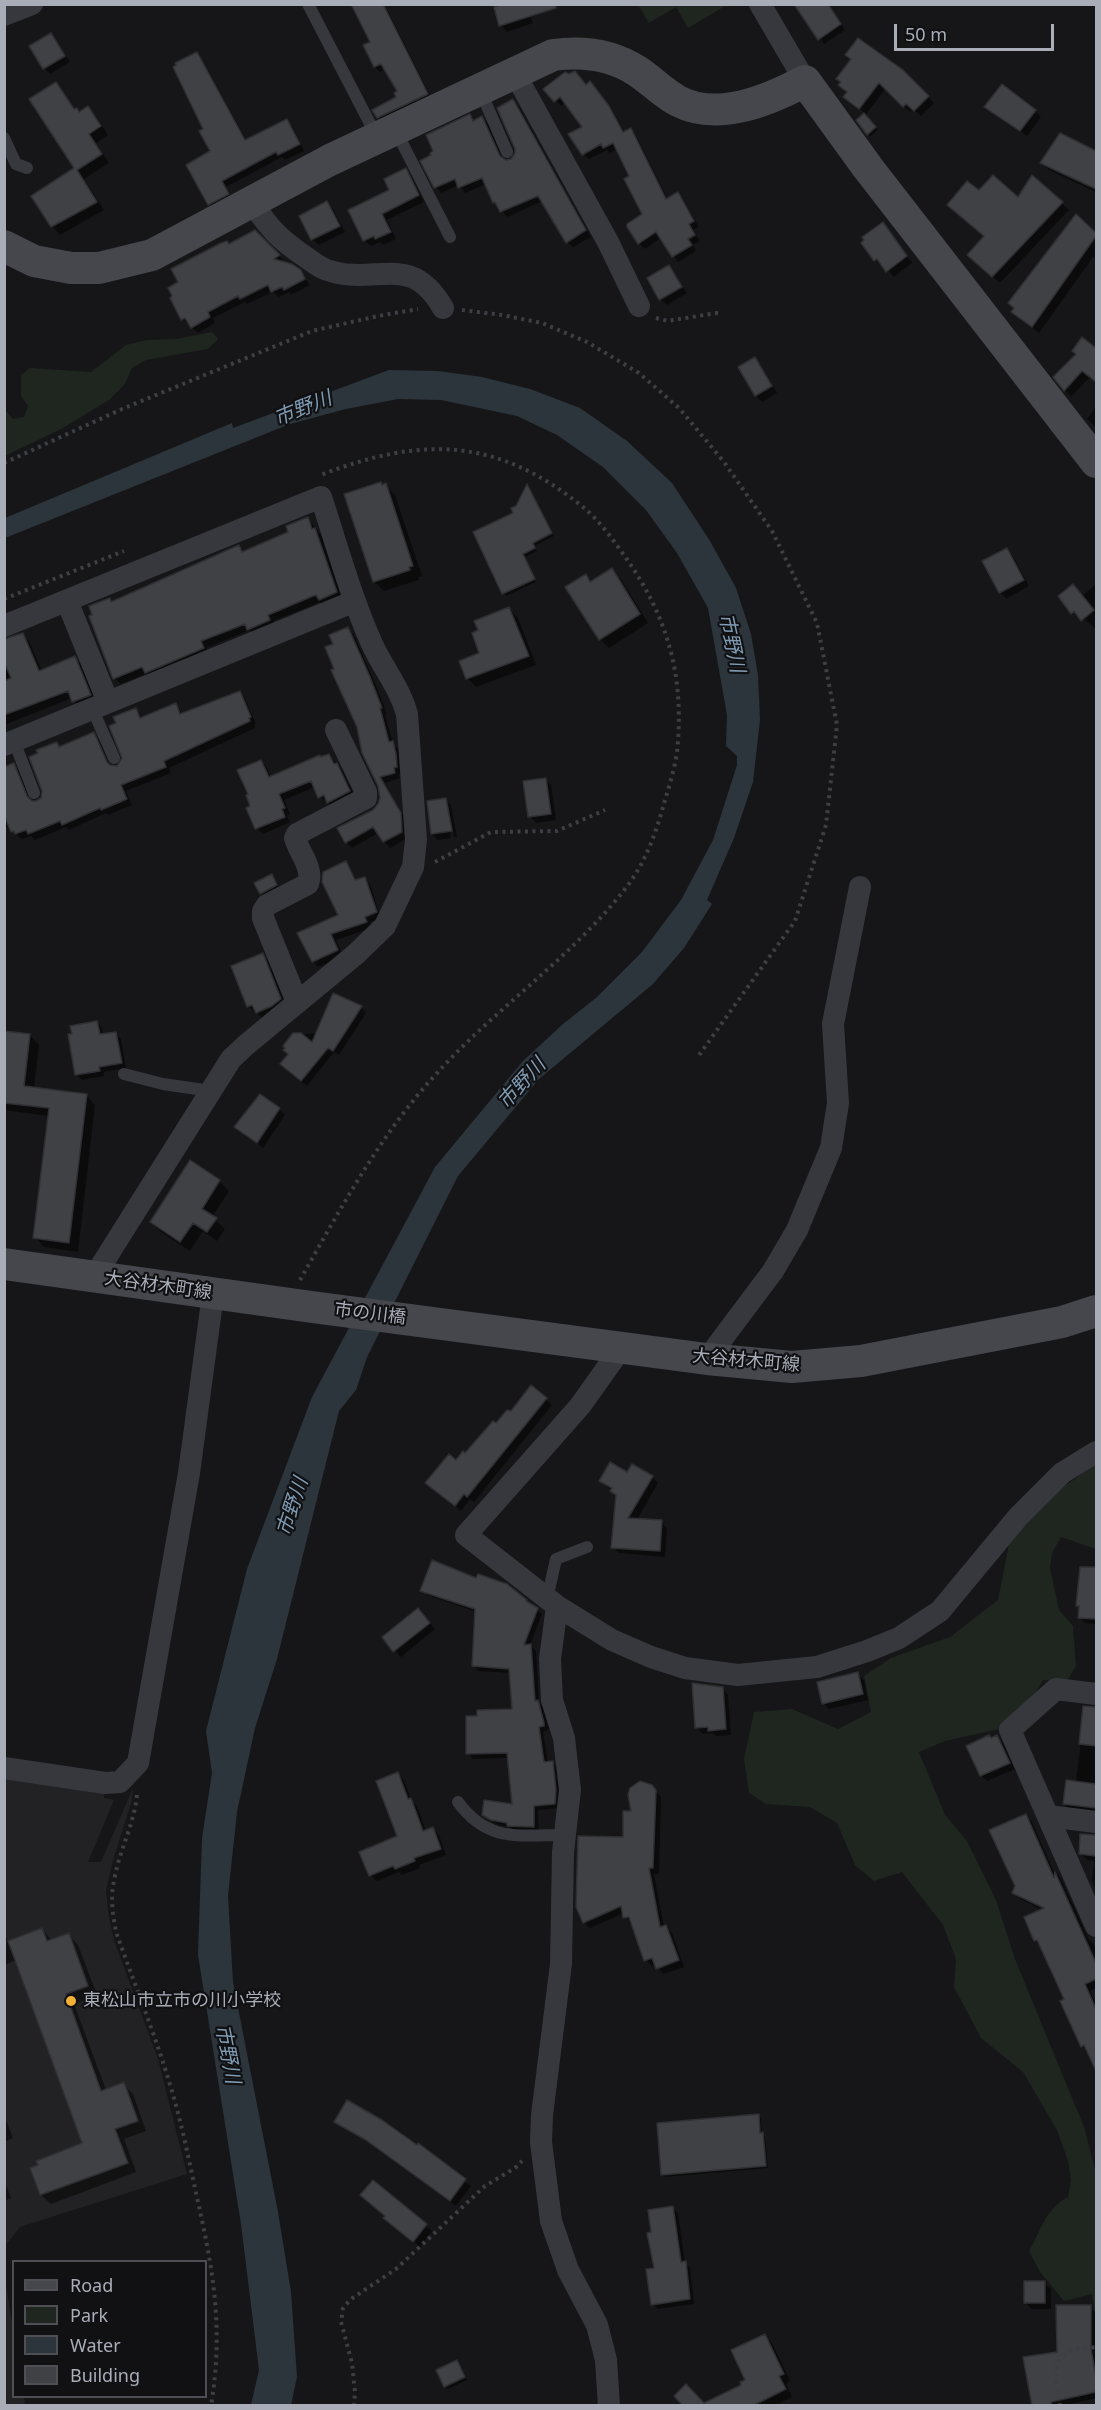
<!DOCTYPE html>
<html>
<head>
<meta charset="utf-8">
<style>
  body { margin:0 }
  #map { position:relative; width:1101px; height:2410px; overflow:hidden; background:#161618; font-family:"Noto Sans",sans-serif }
  canvas { display:block }
  .frame { position:absolute; inset:0; border:6px solid #a8adb8; pointer-events:none }
  .legend { position:absolute; left:12px; top:2260px; width:195px; height:138px; box-sizing:border-box; background:#111113; border:2px solid #4d4f55; margin:0; padding:8px 10px; list-style:none; font-size:18px; color:#a8adb8 }
  .legend li { display:flex; align-items:center; gap:12px; height:30px }
  .legend b { width:30px; border:2px solid #4d4f55 }
  .scale { position:absolute; left:894px; top:24px; width:160px; height:27px; box-sizing:border-box; border:3px solid #a8adb8; border-top:0; padding-left:8px; font-size:18px; line-height:21px; white-space:nowrap; color:#a8adb8; -webkit-text-stroke:4px #111113; paint-order:stroke }
</style>
</head>
<body>
<div id="map">
<canvas width="1101" height="2410"></canvas>
<div class="frame"></div>
<ul class="legend">
<li><b style="height:8px;background:#45474d"></b>Road</li>
<li><b style="height:16px;background:#1e261f"></b>Park</li>
<li><b style="height:16px;background:#2c353c"></b>Water</li>
<li><b style="height:16px;background:#404145"></b>Building</li>
</ul>
<div class="scale">50 m</div>
</div>
<script>
const context = document.querySelector('canvas').getContext('2d');
context.lineJoin = 'round';
function paint(path, color) {
  context.fillStyle = color;
  context.fill(path, 'evenodd');
}
function strokePath(path, color, width, dash) {
  context.strokeStyle = color;
  context.lineWidth = width;
  context.lineCap = dash ? 'butt' : 'round';
  context.setLineDash(dash || []);
  context.stroke(path);
}
function drawText(font, color, halo, rows, align = 'center') {
  context.font = font + ' "Noto Sans","Noto Sans JP",sans-serif';
  context.lineWidth = 4.5;
  context.setLineDash([]);
  context.textBaseline = 'middle';
  context.strokeStyle = halo;
  context.fillStyle = color;
  for (const [text, x, y, turn = 0] of rows) {
    context.save();
    context.translate(x, y);
    context.rotate((+turn || 0) * Math.PI / 180);
    context.textAlign = isNaN(turn) ? turn : align;
    if (halo) context.strokeText(text, 0, 0);
    context.fillText(text, 0, 0);
    context.restore();
  }
}
const built = new Path2D(`
  M5 1778 104 1790V1798L114 1800 88 1862H101L133 1788 132 1800 112 1864 106 1891 109 1918 115 1943 158 2059 187 2174 20 2227 5 2246Z
  M4 2272 13 2329 14 2396 24 2397 25 2405H5Z`);
const green = new Path2D(`
  M638 5H727L688 28 676 7 649 23Z
  M212 332 218 339 208 349 146 360 132 368 125 384 109 400 63 428 5 456V410L13 419 24 417 28 406 21 396V375L30 368 91 372 126 345 147 340 176 339Z
  M1096 1464V1549L1061 1537 1052 1553 1050 1568 1059 1610 1073 1626 1076 1666 1067 1681 1043 1680 1029 1704 999 1729 945 1741 919 1752 945 1815 967 1841 996 1900 1015 1959 1084 2127 1096 2173V2319L1092 2294 1064 2301 1040 2272 1029 2251C1042 2229 1045 2209 1068 2197L1071 2180 1068 2161 1057 2130 1023 2072 981 2038 954 1987 956 1959 943 1925 902 1872 874 1881 855 1865 837 1823 810 1807 766 1804 749 1793 744 1759 754 1712 792 1709 838 1729 871 1712 864 1676 891 1658 950 1637 998 1600 1009 1544 1032 1509Z`);
const water = new Path2D(`
  M389 370 438 371 482 377 530 389 580 408 627 441 672 483 710 541 736 588 751 634 758 675 760 720 753 782 734 838 707 900 712 904 684 948 653 984 539 1079 458 1176 367 1357 356 1390 339 1411 277 1659 255 1728 237 1812 228 1896 233 1982 278 2212 291 2292 297 2377 291 2405H251L259 2370 241 2224 198 1955 202 1838 212 1773 206 1731 247 1569 312 1397 435 1167 523 1061 563 1024 597 997 642 952 681 900 713 840 737 765V756L726 746 727 715 708 608 677 553 646 510 603 467 557 435 517 416 441 400 398 399 346 409 290 424 5 538V518L232 423 233 428Z`);
const shadow = new Path2D(`
  M527 4 533 23 507 32 501 25 495 8Z
  M796 4H829L845 30 824 44Z
  M383 6 388 11 432 99 383 122 378 117 399 98V92L386 69 380 72 375 67 365 46 372 43Z
  M51 35 70 62 50 74 44 68Z
  M196 54 202 60 247 141 287 121 293 127 304 151 285 160 282 157 226 187 234 200 215 210 209 204 212 152 205 129Z
  M902 71 934 103 921 116 913 109 910 112 886 88 865 116 878 130 870 137 858 120 866 114 845 96Z
  M55 83 75 110 80 113 88 108 96 116 108 135 96 143 109 163 84 179 104 210 60 235 52 226 76 169Z
  M586 86 595 89 614 113 625 133 630 130 636 135 668 200 678 194 683 200 699 227 693 230 700 241 693 245 696 251 678 262 662 237 645 249 639 243 644 214 631 177 617 149 610 153 607 150 589 159 583 154 585 127 566 102 561 106 546 89Z
  M513 101 519 107 591 237 573 247 567 242 543 201 507 217 494 202 486 184 465 193 459 185 441 193 436 187 433 156 470 116 475 121 482 118 488 123 504 161H510L515 157Z
  M986 107 1035 111 1041 117 1027 136Z
  M1060 135 1096 153V192L1049 170 1042 163Z
  M405 170 411 176 424 202 387 220 396 239 383 245 380 242 371 246 364 240 391 191Z
  M1033 177 1069 210 1000 283 976 262 985 237 979 193 1018 199Z
  M327 203 333 209 345 232 319 245 312 239Z
  M1076 216 1096 235V258L1093 257 1039 333 1013 312Z
  M889 230 912 263 894 277 883 265 881 266 875 260Z
  M255 232 285 262 283 263 300 272 310 285 291 295 289 292 279 297 273 292 247 304 245 302 213 318 215 323 198 333 182 319 230 246Z
  M669 267 687 293 667 305 660 299Z
  M1082 339 1096 350V382L1090 377 1071 397 1055 378 1077 354Z
  M754 359 761 365 777 393 762 402 756 396 740 367Z
  M1096 406V427L1087 419Z
  M381 484 385 485 395 495 422 576 418 577 419 580 384 591 375 582 346 495Z
  M527 486 554 536 534 546 537 551 525 557 536 582 506 596 475 532 515 514Z
  M308 519 321 535 343 598 326 606 320 602 273 621 275 627 255 636 250 630 206 648 209 654 152 678 147 673 121 684 114 678 109 599 113 603 239 547 244 552 290 533Z
  M1007 549 1013 556 1029 586 1006 599 1000 592Z
  M612 570 621 579 648 623 609 648 600 639 585 576 592 583Z
  M1096 584V629L1080 616 1078 618 1060 596H1082Z
  M509 609 518 618 536 665 476 687 467 678Z
  M348 629 354 635 376 685 387 714 385 715 393 744 398 749 403 773 399 774 400 778 385 783 406 820 407 838 390 848 378 833 352 848 346 842 379 805 381 798 380 786 336 670 335 644Z
  M23 635 29 641 42 671 74 658 81 664 96 701 80 708 72 698 4 725V641Z
  M239 692 245 698 256 724H254L255 728 169 768 171 773 126 791 132 805 108 815 106 813 69 830 66 827 35 840 31 836 22 839 19 837 10 826 4 828V769L13 765 19 771 32 802H37L42 799 57 744 61 748 93 734 99 740 111 767H117L124 759 117 724 136 710 143 718 176 705 183 714Z
  M329 755 342 770 355 797 334 808 320 797 315 787 284 800 290 814 287 815 290 822 263 834 257 828 248 809 252 807 261 761 267 767 271 778Z
  M545 779 551 785 556 820 536 823 530 816Z
  M445 799 451 805 457 837H454L448 804H445L451 838 438 840 432 834Z
  M346 863 357 881 364 879 370 884 381 919 370 922 372 928 336 940 343 956 318 967 313 961 340 916Z
  M272 876 279 887 263 896 261 893Z
  M262 955 269 961 286 1005 263 1018 248 1006Z
  M361 1007 366 1013 339 1055 334 1052 307 1086 287 1070 294 1035 318 1033Z
  M97 1022 102 1028 103 1035 115 1033 121 1039 126 1068 104 1072V1076L82 1080 77 1075Z
  M4 1032 30 1035 39 1045 34 1089 86 1095 95 1105 78 1252 44 1247 35 1237 49 1116 4 1110Z
  M279 1109 285 1115 263 1148 236 1127Z
  M191 1162 219 1181 229 1191 212 1217 225 1229 217 1241 203 1231 190 1251 161 1232 152 1222Z
  M531 1387 552 1405 474 1502 470 1499 461 1511 433 1489 457 1462 512 1412Z
  M627 1474 652 1477 658 1483 637 1520 661 1522 667 1528 665 1557 619 1553 613 1547 617 1496 601 1481Z
  M1096 1568V1624L1085 1623 1080 1617V1608L1078 1605 1081 1569Z
  M422 1590 526 1601 542 1614 530 1645 536 1651 539 1703 543 1707 549 1729 543 1732 548 1763H553L558 1768 561 1796 560 1808 538 1810 539 1832 514 1830 510 1827 498 1825 484 1815 514 1805 509 1758 473 1759 468 1753 513 1710 511 1673 479 1671 474 1666 477 1612 427 1595Z
  M424 1616 435 1629 401 1657 384 1637Z
  M858 1674 864 1680 868 1700 829 1709 823 1703Z
  M722 1688 728 1695 731 1735 716 1736 713 1733 703 1734 697 1728Z
  M1083 1722 1096 1724V1813L1070 1810 1064 1804 1076 1782Z
  M997 1737 1003 1743 1015 1769 987 1781 981 1775Z
  M398 1774 404 1780 411 1799 417 1806 426 1831 433 1829 439 1835 446 1855 419 1865 420 1868 402 1875 399 1872 377 1881 371 1875 399 1837Z
  M651 1786 661 1797 659 1874H654L664 1927 672 1933 684 1967 663 1974 656 1965 652 1966 646 1960 633 1923 625 1917 624 1913 590 1928 584 1922 624 1838 632 1813Z
  M1026 1816 1032 1822 1056 1877V1873L1061 1878 1088 1938 1096 1948V1988L1090 1991 1096 2004V2065L1091 2053 1082 2046 1066 2000 1041 1946 1036 1941 1026 1918 1043 1910 1020 1899 1014 1893Z
  M1082 1835 1096 1836V1891L1092 1880 1094 1861 1087 1860 1081 1854Z
  M42 1929 52 1941 69 1935 78 1945 97 1995 74 2004 106 2090 123 2084 133 2094 146 2131 124 2139 136 2172 51 2204 41 2195 84 2144 16 1960 4 1965V1932L8 1942Z
  M4 2115 13 2138 4 2142Z
  M758 2116 761 2118 762 2133 765 2137 768 2168 665 2177 663 2175Z
  M336 2122 417 2147 471 2186 456 2206 374 2145 342 2127Z
  M4 2180 11 2198 4 2201Z
  M373 2182 432 2231 420 2247 385 2218 386 2216Z
  M673 2208 678 2213 685 2263 690 2268 694 2304 658 2309 653 2304 656 2269 653 2234Z
  M1044 2283 1051 2289V2309H1031L1025 2302Z
  M1090 2307 1095 2312 1096 2398 1062 2406H1033L1058 2353Z
  M765 2336 772 2343 790 2381 786 2384 792 2397 774 2406H685L704 2404 743 2386Z
  M457 2361 467 2380 448 2389 445 2386Z`);
const building = new Path2D(`
  M351 4H383L428 94 377 118 372 110 396 97 394 93 397 91 381 64 374 67 363 45 370 42Z
  M503 4H556V8L499 26 494 7Z
  M794 4H828L841 24 818 40Z
  M51 33 65 56 43 69 29 46Z
  M858 38 903 70 929 96 914 111 906 104 903 107 879 83 859 109 843 97 847 92 838 85 841 82 836 79 851 59 845 55Z
  M197 52 245 140 287 119 300 144 278 155 276 152 222 181 229 194 208 205 186 165 210 151 199 131 203 129 173 67 176 65 175 63Z
  M575 71 586 85 590 81 609 106 623 132 631 128 666 199 678 192 694 221 689 224 695 235 688 239 692 245 672 257 656 232 638 244 627 227V224L642 214 624 179 629 176 613 143 603 148 601 144 582 155 568 134 582 127 560 97 554 102 543 89 565 72 569 74Z
  M56 82 74 109 77 108 79 112 88 106 101 126 89 134 102 154 77 170 97 202 51 227 31 196 74 168 29 99Z
  M1002 84 1036 110 1020 131 984 107Z
  M513 99 586 230 566 243 538 196 500 212 495 202 493 203 482 178 458 188 455 179 434 188 420 161 431 155 430 153 433 151 426 135 470 114 473 121 482 116 500 156 506 160 511 159 515 153V149L497 108Z
  M864 113 876 127 867 135 856 120Z
  M1060 133 1096 151V189L1040 163Z
  M406 168 419 195 382 214 391 232 375 239 374 236 363 241 348 210 389 190 384 179Z
  M993 175 1018 197 1032 175 1063 202 992 277 967 255 984 236 947 205 967 181 979 190Z
  M327 201 340 226 311 240 299 216Z
  M1076 214 1096 233V236L1032 327 1011 312 1014 308 1008 303Z
  M883 222 907 256 886 272 877 259 874 261 861 243 864 240 862 237Z
  M255 230 280 255 274 259 292 264 301 270 305 279 284 290 282 287 271 292 268 285 240 299 238 296 208 312 210 317 191 328 185 318 181 320 170 298 172 296 168 288 178 282 171 269 221 243 227 241 229 244Z
  M669 265 682 287 659 300 647 278Z
  M1082 337 1096 348V382L1082 371 1064 391 1053 377 1076 354 1072 351Z
  M755 357 772 386 755 396 738 367Z
  M381 482 382 485 386 483 413 566 409 567 410 570 373 582 344 494Z
  M527 484 552 533 533 543 535 548 523 554 535 579 502 594 473 532 513 513 511 508 516 506Z
  M308 517 312 529 315 528 337 592 319 600 316 595 313 596 268 615 270 620 247 630 245 624 201 641 204 648 145 673 142 667 113 679 89 616 92 615 89 606 110 598 111 602 239 545 242 552 288 532 286 526Z
  M1007 548 1024 580 999 593 982 561Z
  M612 568 640 614 599 640 565 587 586 574 590 582Z
  M1073 584 1094 610 1081 621 1074 611 1071 614 1058 596Z
  M509 607 529 656 466 679 459 661 479 653 472 633 478 630 474 621Z
  M348 627 370 677 382 708H380L389 742 393 741 396 754 397 767 394 768 395 773 380 777 401 813 402 832 383 842 373 827 345 843 337 828 373 810 378 804 380 798 378 786 362 753 357 727 331 670 334 669 325 647 333 644 329 635Z
  M23 633 39 671 75 656 91 695 72 702 68 691 4 715V681L11 678 4 662V639Z
  M240 691 251 717 249 718 250 721 164 761 166 767 121 785 127 799 101 810 100 808 62 825 60 821 28 834 26 830 15 834 14 831 11 832 4 815V767L14 763 27 796 32 801H36L41 798 42 791 29 757 38 753 36 750 57 742 59 747 94 732 107 762 110 765 117 766 122 758 109 726 116 723 113 717 136 708 140 718 176 703 180 714Z
  M329 754 334 764 337 763 350 791 327 803 324 795 318 798 311 781 279 794 285 808 282 809 285 817 255 829 246 808 250 806 246 795 248 794 237 770 261 760 269 777 320 755V757Z
  M546 778 551 814 528 817 523 781Z
  M446 798 452 831 431 834 427 801Z
  M346 861 355 880 365 877 377 912 365 917 367 922 331 934 338 950 312 962 297 933 338 915 322 882 323 872Z
  M272 874 277 885 260 894 254 883Z
  M263 953 281 999 272 1006 256 1013 252 1005 247 1007 231 966Z
  M333 993 362 1006 333 1051 328 1048 301 1081 280 1064 288 1054 283 1050 285 1048 283 1046 293 1033H301L312 1042Z
  M97 1021 100 1034 116 1032 122 1063 99 1067 100 1071 75 1075 68 1034H72L70 1026Z
  M4 1031 30 1034 24 1086 87 1094 69 1243 33 1238 49 1108 4 1103Z
  M260 1094 280 1108 257 1143 234 1127Z
  M190 1160 220 1180 202 1209 217 1218 207 1232 193 1223 180 1242 150 1222Z
  M531 1385 547 1398 467 1497 464 1494 455 1506 425 1483 449 1454 456 1460 463 1451 465 1453 493 1421 496 1423 507 1410 511 1411Z
  M610 1462 627 1472 632 1464 653 1476 628 1518 662 1520 660 1551 611 1548 616 1495 610 1491 612 1488 599 1481Z
  M432 1560 476 1578 478 1574 507 1584 527 1600 526 1601 538 1608 524 1645 531 1644 535 1701 538 1700 544 1723V1726L539 1727 544 1762 553 1761 556 1790 555 1804 534 1806V1827L507 1826V1823L491 1820 482 1815 484 1800 512 1804 507 1753 466 1754V1716H477V1710L512 1709 509 1669 472 1666 475 1609 420 1591Z
  M1080 1567H1096V1619L1078 1618 1079 1606H1076Z
  M418 1608 430 1623 393 1652 382 1637Z
  M858 1672 863 1694 822 1704 817 1682Z
  M692 1683 723 1687 726 1729 708 1731V1727L695 1728Z
  M1083 1706 1096 1707V1746L1079 1744Z
  M989 1735 991 1738 997 1735 1010 1763 980 1776 966 1746Z
  M398 1772 408 1799 411 1798 423 1831 433 1827 441 1849 414 1858 415 1861 395 1869 393 1866 369 1876 359 1852 397 1836 376 1781Z
  M1066 1780 1096 1784V1808L1063 1804Z
  M640 1781 652 1785 656 1790 653 1868H649L660 1927 666 1925 679 1960 656 1969 652 1958 644 1961 629 1917 623 1918 621 1906 583 1923 576 1907 578 1836 623 1837V1811H631L628 1795 630 1788Z
  M1026 1814 1054 1878 1055 1872 1096 1963V1979L1085 1984 1096 2009V2071L1084 2045 1081 2047 1060 2001 1064 1999 1037 1940 1034 1941 1024 1917 1044 1908 1012 1893 1015 1886 989 1830Z
  M1080 1834 1096 1835V1856L1079 1854Z
  M42 1928 47 1941 69 1933 88 1986 66 1994 101 2091 124 2082 138 2121 115 2129 128 2163 40 2195 30 2168 38 2165 36 2161 82 2143 8 1941Z
  M347 2100 382 2120 417 2145 418 2143 466 2179 450 2201 366 2140 334 2122Z
  M759 2114 760 2133 763 2132 766 2166 661 2175 657 2123Z
  M373 2180 427 2224 413 2242 383 2218 385 2216 360 2195Z
  M673 2206 681 2262 686 2261 690 2299 651 2305 646 2269 654 2268 647 2233 651 2232 648 2210Z
  M1024 2281H1045V2303H1024Z
  M1056 2305H1091V2349L1096 2377V2392L1051 2402 1052 2406H1032L1023 2357 1057 2352Z
  M765 2334 784 2374 779 2376 786 2389 752 2406H683L674 2396 686 2384 704 2403 741 2385 740 2382 745 2380 731 2350Z
  M457 2360 465 2377 444 2387 436 2370Z`);
const path = new Path2D(`
  M462 310 502 315 542 323 587 342 639 373 679 408 724 462 772 531 817 623 837 725 826 825 795 921 697 1058
  M656 318 668 321 716 313 722 314
  M4 463 122 409 312 331 378 316 418 309
  M4 599 124 551
  M435 862 491 832 557 831 605 810
  M300 1280C341 1208 381 1133 438 1072 497 1007 571 958 625 889 644 865 655 836 663 807 669 786 677 763 678 741 683 671 666 615 626 558 614 541 599 520 583 507 497 437 421 436 321 475
  M137 1795C134 1825 119 1851 114 1881 110 1898 113 1915 116 1932 133 1980 153 2029 168 2078 180 2116 188 2155 196 2193 213 2268 224 2328 211 2406
  M354 2406 355 2392 352 2363 341 2322 343 2308 351 2299 396 2269 485 2186 515 2168 522 2161
  M1060 2406C1057 2387 1048 2359 1072 2350 1079 2348 1089 2348 1096 2347`);
const lane = new Path2D(`
  M308 4 377 137
  M480 90 507 152
  M396 131 450 237
  M4 138 16 164 27 168
  M92 708 114 758
  M14 741 34 793
  M124 1074 163 1084 211 1091
  M547 1599 556 1559 587 1547
  M458 1802C488 1843 519 1835 565 1835`);
const street = new Path2D(`
  M760 4 805 81
  M4 15 32 4
  M514 72 608 242 639 306
  M252 203C271 230 279 239 307 258 313 262 320 268 327 270 375 287 410 250 443 308
  M67 601 108 702
  M4 626 321 497C337 546 351 597 372 644 383 668 400 688 407 714L416 840 413 867 385 926 356 954 246 1045 231 1059 94 1277
  M4 745 355 601
  M297 1002 263 918V911L267 905 308 884C314 868 299 853 295 838L297 834 366 798V792L336 730
  M622 1347 580 1406 466 1535 557 1606 612 1640 651 1657 685 1668 738 1675 817 1667 867 1651 899 1638 940 1611 1018 1517 1062 1473 1096 1452
  M707 1359 773 1271 797 1230 831 1148 838 1103 833 1024 860 887
  M557 1606 550 1659 552 1700 564 1738 570 1790 563 1852 561 1964 542 2115 541 2142 551 2221 568 2270 597 2325 606 2360 609 2406
  M1096 1694 1056 1689 1010 1730 1096 1926
  M4 1768 105 1783 120 1782 138 1763 189 1473 213 1294
  M1048 1816 1096 1822`);
const secondary = new Path2D(`
  M4 246 34 261 71 268H99L152 255 330 160 553 55C582 51 611 54 637 71 651 80 663 93 678 101 718 122 769 100 805 81L868 168 1096 462
  M4 1264 312 1307 707 1359 792 1367 861 1361 1062 1322 1096 1311`);
const markers = [
  [71,2001,6,"#f2b134"]
];
const streetNames = [
  ["大谷材木町線",158,1286,8],
  ["市の川橋",370,1314,7],
  ["大谷材木町線",746,1361,5]
];
const poiNames = [
  ["東松山市立市の川小学校",83,2001]
];
const waterNames = [
  ["市野川",303,409,-22],
  ["市野川",731,643,78],
  ["市野川",522,1084,-48],
  ["市野川",293,1507,-72],
  ["市野川",227,2054,79]
];
paint(built, '#222225');
paint(green, '#1e261f');
paint(water, '#2c353c');
paint(shadow, '#0007');
paint(building, '#404145');
strokePath(building, '#303034', 1.5);
strokePath(path, '#3d3f44', 4, [3, 4.5]);
strokePath(lane, '#37383d', 12);
strokePath(street, '#37383d', 22);
strokePath(secondary, '#45474d', 32);
for (const [x, y, r, color] of markers) {
  const dot = new Path2D();
  dot.arc(x, y, r, 0, 2 * Math.PI);
  context.fillStyle = color;
  context.fill(dot);
  strokePath(dot, '#111113', 2);
}
drawText('18px', '#a8adb8', '#111113', streetNames);
drawText('18px', '#a8adb8', '#111113', poiNames, 'left');
drawText('italic 20px', '#7f9bb3', '#111113', waterNames);
</script>
</body>
</html>
